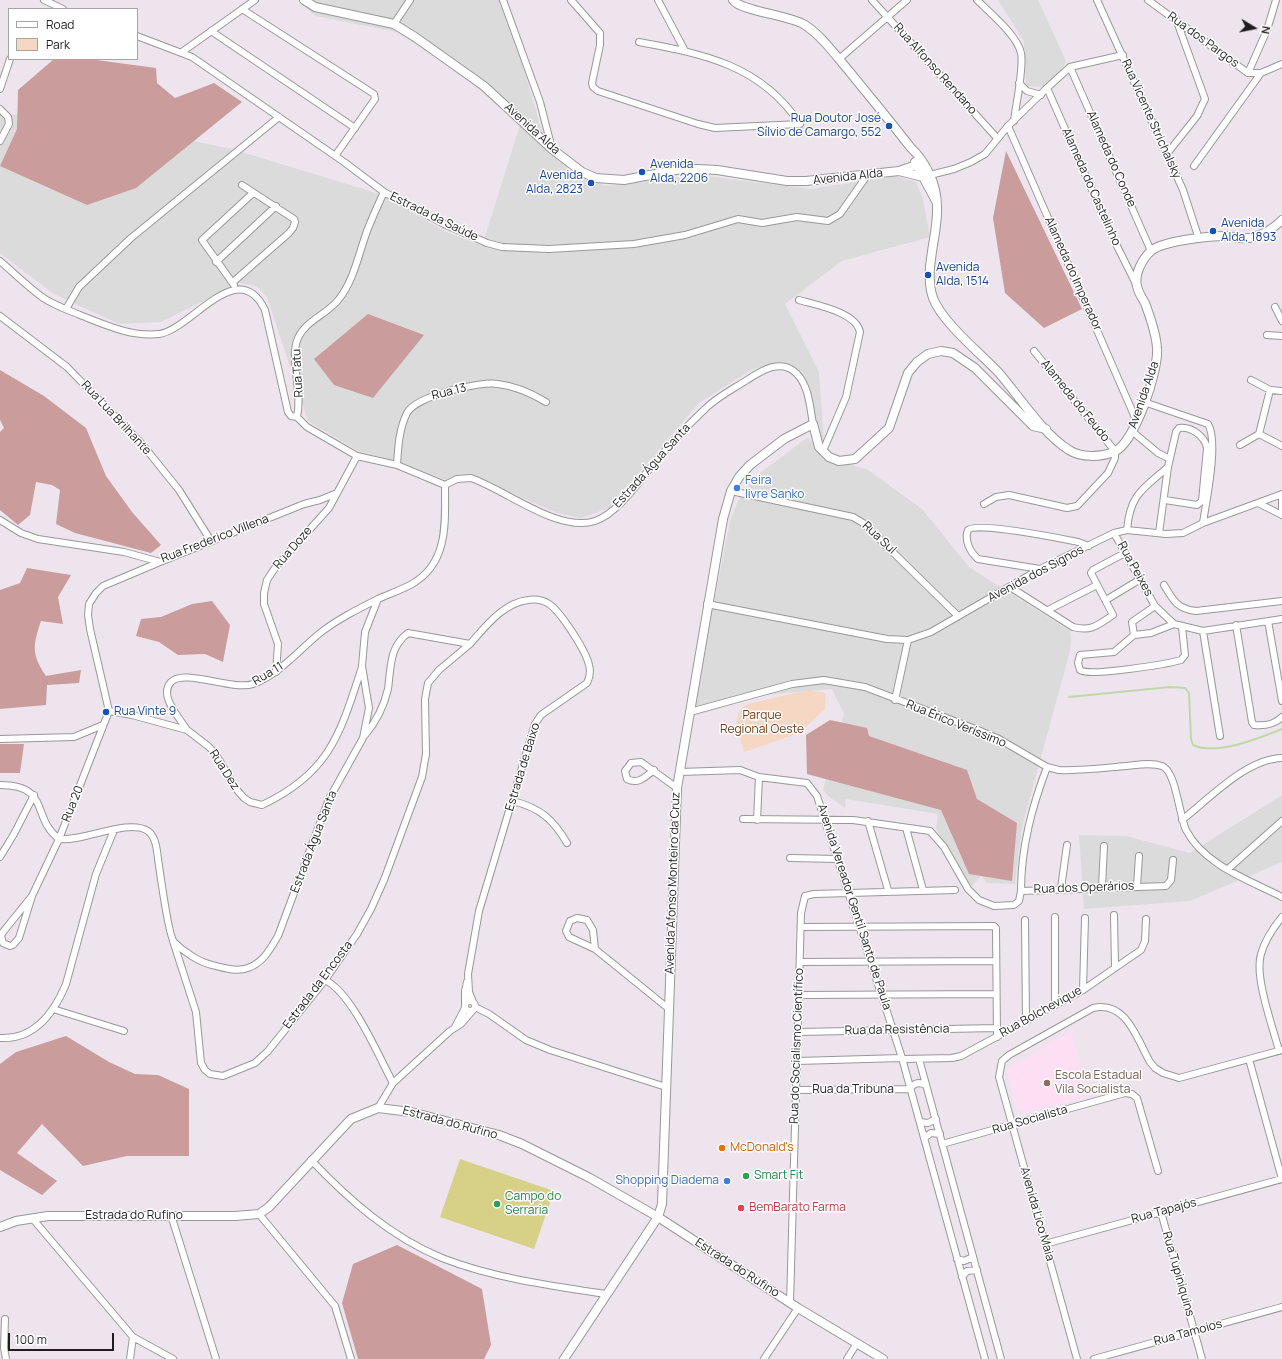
<!DOCTYPE html>
<html>
<head>
<meta charset="utf-8">
<style>
  body { margin:0 }
  #map { position:relative; width:1282px; height:1359px; overflow:hidden; background:#eee4ee; font-family:Manrope,sans-serif }
  canvas { display:block }
  .legend { position:absolute; left:8px; top:8px; width:130px; height:52px; box-sizing:border-box; background:#fff; border:1px solid #a5a5a5; margin:0; padding:5px 7px; list-style:none; font-size:12px; color:#1e1e1e }
  .legend li { display:flex; align-items:center; gap:8px; height:20px }
  .legend b { width:20px; border:1px solid #a5a5a5 }
  .north { position:absolute; left:1234px; top:8px; width:40px; height:40px; -webkit-text-stroke:3px #fff; paint-order:stroke; rotate:100deg; font-size:11px; font-weight:700; line-height:16px; text-align:center; color:#1e1e1e }
  .north::after { content:''; display:block; margin:auto; width:14px; height:18px; background:#1e1e1e; clip-path:polygon(50% 0,100% 100%,50% 72%,0 100%) }
  .scale { position:absolute; left:8px; top:1333px; width:106px; height:18px; box-sizing:border-box; border:2px solid #1e1e1e; border-top:0; padding-left:5px; font-size:12px; line-height:14px; white-space:nowrap; color:#1e1e1e; -webkit-text-stroke:3px #fff; paint-order:stroke }
</style>
</head>
<body>
<div id="map">
<canvas width="1282" height="1359"></canvas>
<ul class="legend">
<li><b style="height:5px;background:#fff"></b>Road</li>
<li><b style="height:11px;background:#f5d7c4"></b>Park</li>
</ul>
<div class="north">N</div>
<div class="scale">100 m</div>
</div>
<script>
const context = document.querySelector('canvas').getContext('2d');
context.lineJoin = 'round';
function paint(path, color) {
  context.fillStyle = color;
  context.fill(path, 'evenodd');
}
function strokePath(path, color, width, dash) {
  context.strokeStyle = color;
  context.lineWidth = width;
  context.lineCap = dash ? 'butt' : 'round';
  context.setLineDash(dash || []);
  context.stroke(path);
}
function drawText(font, color, halo, rows, align = 'center') {
  context.font = font + ' Manrope,sans-serif';
  context.lineWidth = 3;
  context.setLineDash([]);
  context.textBaseline = 'middle';
  context.strokeStyle = halo;
  context.fillStyle = color;
  for (const [text, x, y, turn = 0] of rows) {
    context.save();
    context.translate(x, y);
    context.rotate((+turn || 0) * Math.PI / 180);
    context.textAlign = isNaN(turn) ? turn : align;
    if (halo) context.strokeText(text, 0, 0);
    context.fillText(text, 0, 0);
    context.restore();
  }
}
const residential = new Path2D(`
  M298 0H500L520 56 548 152 576 175 606 186 698 175 811 189 896 176 916 182 923 199 930 237 842 261 785 304 819 372 825 455 805 379 793 366 780 362 753 369 699 403 609 508 581 518 557 513 476 477 461 474 446 480 402 463 360 452 308 421 267 297 256 286 240 283 161 322 119 324 54 294 0 253V114L71 116 232 149 383 195 444 231 482 246 520 125 457 71 397 32 315 16Z
  M998 0H1038L1066 61 1057 81 1044 87 1026 86 1024 41Z
  M808 437 826 460 838 464H849L868 470 922 509 969 567 1070 631 1071 638 1070 651 1022 827 1015 884 987 883 981 876 971 887 936 829 938 814 846 799 845 808 828 796 823 790 844 714 832 689 764 695 694 716 705 648 730 521 740 496 756 476Z
  M1282 795V862L1190 901 1084 909 1079 835 1126 836 1190 853Z`);
const education = new Path2D(`
  M1072 1030 1087 1098 1028 1112 1019 1111 1016 1108 1007 1069Z`);
const forest = new Path2D(`
  M54 59H89L156 68 157 83 175 98 214 83 242 102 136 188 87 205 0 166 17 129 18 90Z
  M1006 151 1082 309 1044 328 1005 293 993 218Z
  M368 314 424 335 373 398 334 385 314 359Z
  M0 370 44 396 86 428 106 476 132 512 161 545 151 553 75 533 56 524 60 490 52 485 36 482 30 515 18 525 0 510V432L4 428 0 420Z
  M27 568 71 575 58 597 63 624 41 621C33 645 31 654 46 676L81 670 79 683 47 685 46 705 0 709V590L20 583Z
  M212 601 230 625 223 662 205 654 178 655 159 642 136 636 141 619 161 617 192 604Z
  M830 720 867 728 869 736 967 770 977 799 1017 823 1012 881 969 874 941 810 807 774 806 735Z
  M0 744H24L20 773H0Z
  M66 1036 109 1062 135 1074 158 1075 189 1089V1156H127L83 1166 42 1124 17 1153 57 1181 42 1195 0 1170V1064L16 1052Z
  M397 1245 482 1289 491 1345 484 1359H358L342 1303 353 1264Z`);
const park = new Path2D(`
  M808 690 826 693 825 709 807 726 791 736 744 752C740 734 728 714 748 704Z`);
const pitch = new Path2D(`
  M460 1159 554 1191 534 1249 440 1217Z`);
const stream = new Path2D(`
  M1069 697 1170 687 1185 688 1189 693 1191 739 1193 745C1216 756 1260 738 1282 729`);
const minor = new Path2D(`
  M44 0 63 9
  M503 0 540 102 552 149
  M571 0 600 33V45L592 83 593 87 598 91 698 124 715 128 800 124
  M658 0 685 51
  M872 0 997 138
  M977 0C990 13 1017 35 1021 53 1024 69 1016 103 1014 121
  M1097 0 1183 190 1199 239
  M1148 0 1248 73H1261L1282 64
  M242 9 374 94 375 99 335 156
  M394 24 410 0
  M211 31 355 128
  M137 36 192 57 344 162 384 192 444 224 487 243 502 247 549 249 634 244 685 235 738 219 762 223 797 217 828 221 840 214 868 174
  M639 42C704 54 761 65 800 124
  M182 52 255 0
  M839 59 907 0
  M1070 67 1151 251
  M1248 73 1267 30 1276 0
  M1019 83 1027 91 1041 95
  M1047 88 1114 240 1136 284
  M0 89 10 59
  M0 109 8 117 9 124 0 141
  M1008 126 1137 422
  M1166 155 1197 116 1205 99 1176 19
  M1194 166 1261 73
  M930 175 954 169 971 162 985 154 1008 126 1047 88 1070 67 1123 55
  M384 192C378 205 372 218 367 231 359 253 354 280 339 299 328 314 306 320 298 338 289 358 303 392 297 417L307 427 357 456 397 465 445 485
  M0 261C14 273 27 286 42 297 53 305 68 310 80 315 106 325 131 337 159 334 191 330 238 254 265 310L288 412 291 416 297 417
  M216 262 276 206
  M233 282 289 233 293 228 295 222 294 219 242 185
  M234 285 202 240 253 193
  M799 300C816 305 856 312 860 332L846 397 823 451
  M1275 307 1282 321
  M66 309 79 287 131 238 279 117
  M0 316 67 367 142 444 179 490 211 541
  M1267 335 1282 336
  M1251 380 1270 390 1282 391
  M1144 402 1208 424C1219 442 1206 501 1203 523
  M1133 432 1158 453 1170 459
  M1259 434 1282 446
  M1240 445 1259 434 1270 390
  M397 465C398 448 399 429 407 413 416 396 479 381 498 384 515 386 531 393 546 402
  M731 491 853 517 863 523 958 616
  M1282 499V510
  M1258 503 1282 515
  M984 504 996 497 1009 495 1067 508 1077 506 1108 473 1115 458V451L1034 351
  M0 520 21 533 38 539 124 552 160 562 304 504 320 500 337 493
  M1127 530C1130 494 1143 489 1168 467
  M1114 533 1155 606 1174 624 1203 631 1282 619
  M1159 533 1168 467 1176 432 1179 428C1192 426 1205 437 1207 448L1202 501 1197 505 1165 500
  M160 562 103 586 96 593 89 604 88 615 90 629 109 711 132 715 187 730 208 746 215 753 237 790 244 798 250 802 262 805C330 773 340 734 362 667
  M1040 569 978 559C970 552 964 540 968 530 975 521 1063 539 1078 542L1089 546
  M1164 585C1173 600 1177 609 1196 611L1282 601
  M1010 587 1073 627C1091 632 1098 625 1113 615L1091 573 1093 570 1125 553
  M1106 600 1139 580
  M707 604 887 639 908 640 931 632 1040 569 1114 533 1127 530 1166 534 1183 533 1203 523 1282 494
  M1048 610 1097 585
  M1268 621 1282 701
  M1174 624 1151 633 1134 635 1114 652 1080 655 1078 663 1080 670C1089 677 1167 664 1181 660L1185 655 1182 627
  M1236 625 1252 722 1254 725C1264 726 1275 724 1282 717
  M1203 631 1220 736
  M1134 635 1132 622 1155 606
  M276 672 278 644 264 604V593L267 580 275 568 329 508 357 456
  M895 700 908 640
  M690 712 792 684 824 680 865 687 978 730 999 739 1047 767 1059 770C1081 771 1103 768 1126 766 1137 765 1151 762 1162 766 1176 771 1179 815 1186 830 1204 865 1249 880 1282 897
  M187 730C180 718 158 696 171 682 183 668 233 691 253 684 280 674 299 650 320 633 338 619 358 609 378 599
  M365 735C376 722 384 706 388 689 391 668 389 647 408 633L470 644C485 627 503 603 528 600 535 599 543 600 549 604 561 612 586 651 589 665 591 672 590 677 587 683L541 715 535 724 479 911 468 974 469 992 473 1002
  M0 739 74 737 103 725
  M654 770C645 777 638 785 627 779L625 771 631 763 641 762 677 788
  M680 772 740 770 759 777 807 783 817 796 902 1058 985 1359
  M0 785C51 785 31 818 59 839 83 842 128 818 148 831 156 837 157 850 158 859 160 871 168 935 174 942 184 952 199 962 212 965 223 968 237 972 248 968 264 962 270 949 278 936L329 799 363 738 369 708 362 666 365 632 378 599C389 594 401 590 412 584 449 563 445 522 445 485L457 479 471 478C506 490 558 533 595 521 621 512 644 473 663 453 676 438 690 423 705 409 717 397 733 389 747 380 761 371 781 358 796 373 809 385 810 408 813 424
  M513 801C540 808 553 819 567 843
  M743 819 853 820 930 831 944 847 968 889 979 900 994 906 1014 905 1019 901 1021 891 1166 886 1171 880 1173 860
  M757 820 759 777
  M1182 820C1210 798 1246 759 1282 758
  M868 821 888 890
  M906 828 923 890
  M0 857 14 834 34 795
  M790 858 838 859
  M1228 869 1282 821
  M1137 886 1139 856
  M1102 887 1104 846
  M1061 888 1067 845
  M1021 891C1021 847 1032 807 1047 767
  M32 896 3 932 1 936 3 943 10 946 13 945 19 938 32 896 59 839 109 711
  M1114 915 1115 967
  M1055 917V1005
  M1025 920 1026 1021
  M801 927 994 926 996 928 997 1037
  M173 941 196 1012 201 1063 205 1070 210 1074 223 1076 255 1063 268 1051 325 980 357 934 371 909 384 880 422 777 426 754 425 699 428 683 439 670 470 644
  M595 949 593 930 587 920 577 918 570 921 566 931 569 937 595 949 669 1009
  M800 962 996 961
  M325 980C352 993 378 1055 393 1083
  M1083 990 1085 918
  M800 995 996 994
  M465 1006a5 5 0 1 1 10 0a5 5 0 1 1-10 0Z
  M465 1004V991L467 982
  M475 1007 489 1014 526 1040 550 1050 666 1087
  M53 1009 124 1031
  M455 1027 465 1008
  M798 1032 996 1028
  M0 1038C34 1040 54 1013 66 984L96 874 114 830
  M1279 1051C1273 1027 1254 977 1261 954 1265 940 1273 928 1282 917
  M903 1059 952 1058 961 1056 1083 990 1141 950 1145 941 1146 919
  M919 1059 1001 1359
  M797 1061 902 1058
  M796 1090 910 1089C914 1082 920 1082 926 1085
  M378 1108 393 1083 450 1031 461 1024 473 1010
  M920 1122 928 1123 936 1119
  M924 1138 931 1133 940 1134
  M942 1144 1125 1093 1132 1094 1137 1098 1158 1171
  M311 1160C349 1200 391 1237 442 1258 493 1278 552 1286 606 1294
  M1161 1212 1202 1359
  M259 1214 335 1306 351 1359
  M171 1215 216 1359
  M32 1218 133 1337 173 1359
  M1045 1244 1282 1179 1249 1059
  M957 1259 964 1261 973 1257
  M962 1277 967 1271 977 1270
  M790 1303 801 913 805 896 814 894 955 890
  M5 1319 4 1348 6 1359
  M130 1359 133 1337
  M764 1359 798 1308
  M847 1359 857 1343
  M1077 1359 999 1077 1002 1061 1009 1055 1093 1008C1126 1000 1137 1039 1150 1062L1155 1068 1163 1073 1179 1078 1282 1050
  M1094 1359 1282 1307`);
const tertiary = new Path2D(`
  M304 0 315 7 394 24 415 37 484 86 552 149 582 172 596 178 624 180 681 169H698L717 170 787 181H806L899 171 916 165 927 169
  M733 0C740 11 789 15 805 25 822 36 836 56 849 71 870 97 891 122 911 148 919 155 924 163 929 173 951 217 920 258 933 298 942 322 980 353 999 373 1019 396 1043 434 1069 450 1081 458 1101 457 1114 452 1135 443 1159 370 1157 348 1156 332 1150 317 1145 303 1142 298 1138 292 1137 286 1134 274 1143 258 1151 251 1162 241 1209 236 1225 236 1231 236 1235 238 1241 238 1255 240 1272 230 1282 220
  M915 162 936 201
  M899 171 923 177
  M0 1227 16 1221 48 1216H235L259 1214 269 1207 351 1119 378 1108 411 1112 499 1135 522 1144 590 1178 658 1217 798 1308 883 1359
  M564 1359 658 1217 662 1204 677 788 723 519 731 491 739 477 750 465 784 439 813 424 819 447 829 457 839 461 855 459 889 428 908 373 917 362 928 354 941 351 953 353 975 368 1033 426 1046 429`);
const markers = [
  [889,126,4,"#1a4fb4"],
  [642,172,4,"#1a4fb4"],
  [591,183,4,"#1a4fb4"],
  [1213,231,4,"#1a4fb4"],
  [928,275,4,"#1a4fb4"],
  [737,488,4,"#3f7fe0"],
  [106,712,4,"#1a4fb4"],
  [1047,1083,4,"#8d6e63"],
  [722,1148,4,"#e8710a"],
  [746,1176,4,"#2e9e5b"],
  [727,1181,4,"#3f7fe0"],
  [497,1204,4,"#2e9e5b"],
  [741,1208,4,"#e0444e"]
];
const streetNames = [
  ["Rua dos Pargos",1203,40,36],
  ["Rua Alfonso Rendano",935,69,48],
  ["Rua Vicente Strichalsky",1151,119,66],
  ["Avenida Alda",532,129,42],
  ["Alameda do Conde",1111,159,66],
  ["Avenida Alda",848,177,-6],
  ["Alameda do Castelinho",1091,187,66],
  ["Estrada da Saúde",434,217,26],
  ["Alameda do Imperador",1073,274,66],
  ["Rua Tatu",298,373,-93],
  ["Rua 13",449,392,-14],
  ["Avenida Alda",1144,395,-71],
  ["Alameda do Feudo",1075,401,51],
  ["Rua Lua Brilhante",116,418,47],
  ["Estrada Água Santa",652,466,-48],
  ["Rua Sul",879,538,43],
  ["Rua Frederico Villena",215,539,-21],
  ["Rua Doze",293,548,-49],
  ["Rua Peixes",1135,569,61],
  ["Avenida dos Signos",1036,574,-28],
  ["Rua 11",268,674,-31],
  ["Rua Érico Veríssimo",956,724,22],
  ["Estrada de Baixo",523,767,-73],
  ["Rua Dez",224,770,57],
  ["Rua 20",73,804,-68],
  ["Estrada Água Santa",314,842,-69],
  ["Avenida Afonso Monteiro da Cruz",673,883,-88],
  ["Rua dos Operários",1084,888,-2],
  ["Avenida Vereador Gentil Santo de Paula",854,907,72],
  ["Estrada da Encosta",318,985,-53],
  ["Rua Bolchevique",1041,1012,-29],
  ["Rua da Resistência",897,1030,-1],
  ["Rua do Socialismo Científico",797,1046,-88],
  ["Rua da Tribuna",853,1090],
  ["Rua Socialista",1030,1120,-16],
  ["Estrada do Rufino",450,1123,15],
  ["Rua Tapajós",1164,1211,-15],
  ["Avenida Lico Maia",1037,1214,74],
  ["Estrada do Rufino",134,1216],
  ["Estrada do Rufino",737,1268,33],
  ["Rua Tupiniquins",1178,1274,74],
  ["Rua Tamoios",1188,1333,-15]
];
const transitNames = [
  ["Rua Doutor José",881,119,"right"],
  ["Sílvio de Camargo, 552",881,133,"right"],
  ["Avenida",650,165],
  ["Alda, 2206",650,179],
  ["Avenida",583,176,"right"],
  ["Alda, 2823",583,190,"right"],
  ["Avenida",1221,224],
  ["Alda, 1893",1221,238],
  ["Avenida",936,268],
  ["Alda, 1514",936,282],
  ["Rua Vinte 9",114,712]
];
const shopNames = [
  ["Feira",745,481],
  ["livre Sanko",745,495],
  ["Shopping Diadema",719,1181,"right"]
];
const parkNames = [
  ["Parque",762,716],
  ["Regional Oeste",762,730]
];
const educationNames = [
  ["Escola Estadual",1055,1076],
  ["Vila Socialista",1055,1090]
];
const foodNames = [
  ["McDonald's",730,1148]
];
const leisureNames = [
  ["Smart Fit",754,1176],
  ["Campo do",505,1197],
  ["Serraria",505,1211]
];
const healthNames = [
  ["BemBarato Farma",749,1208]
];
paint(residential, '#dbdbdc');
paint(education, '#fcdff3');
paint(forest, '#ca9c9c');
paint(park, '#f5d7c4');
paint(pitch, '#d7d188');
strokePath(stream, '#bfd8a8', 2);
strokePath(minor, '#989898', 8);
strokePath(tertiary, '#989898', 10);
strokePath(minor, '#fff', 6);
strokePath(tertiary, '#fff', 8);
for (const [x, y, r, color] of markers) {
  const dot = new Path2D();
  dot.arc(x, y, r, 0, 2 * Math.PI);
  context.fillStyle = color;
  context.fill(dot);
  strokePath(dot, '#fff', 1.5);
}
drawText('12px', '#1e1e1e', '#fff', streetNames);
drawText('12px', '#164399', '#fff', transitNames, 'left');
drawText('12px', '#366cbe', '#fff', shopNames, 'left');
drawText('12px', '#743913', '#fff', parkNames);
drawText('12px', '#785e54', '#fff', educationNames, 'left');
drawText('12px', '#c56008', '#fff', foodNames, 'left');
drawText('12px', '#27864d', '#fff', leisureNames, 'left');
drawText('12px', '#be3a42', '#fff', healthNames, 'left');
</script>
</body>
</html>
